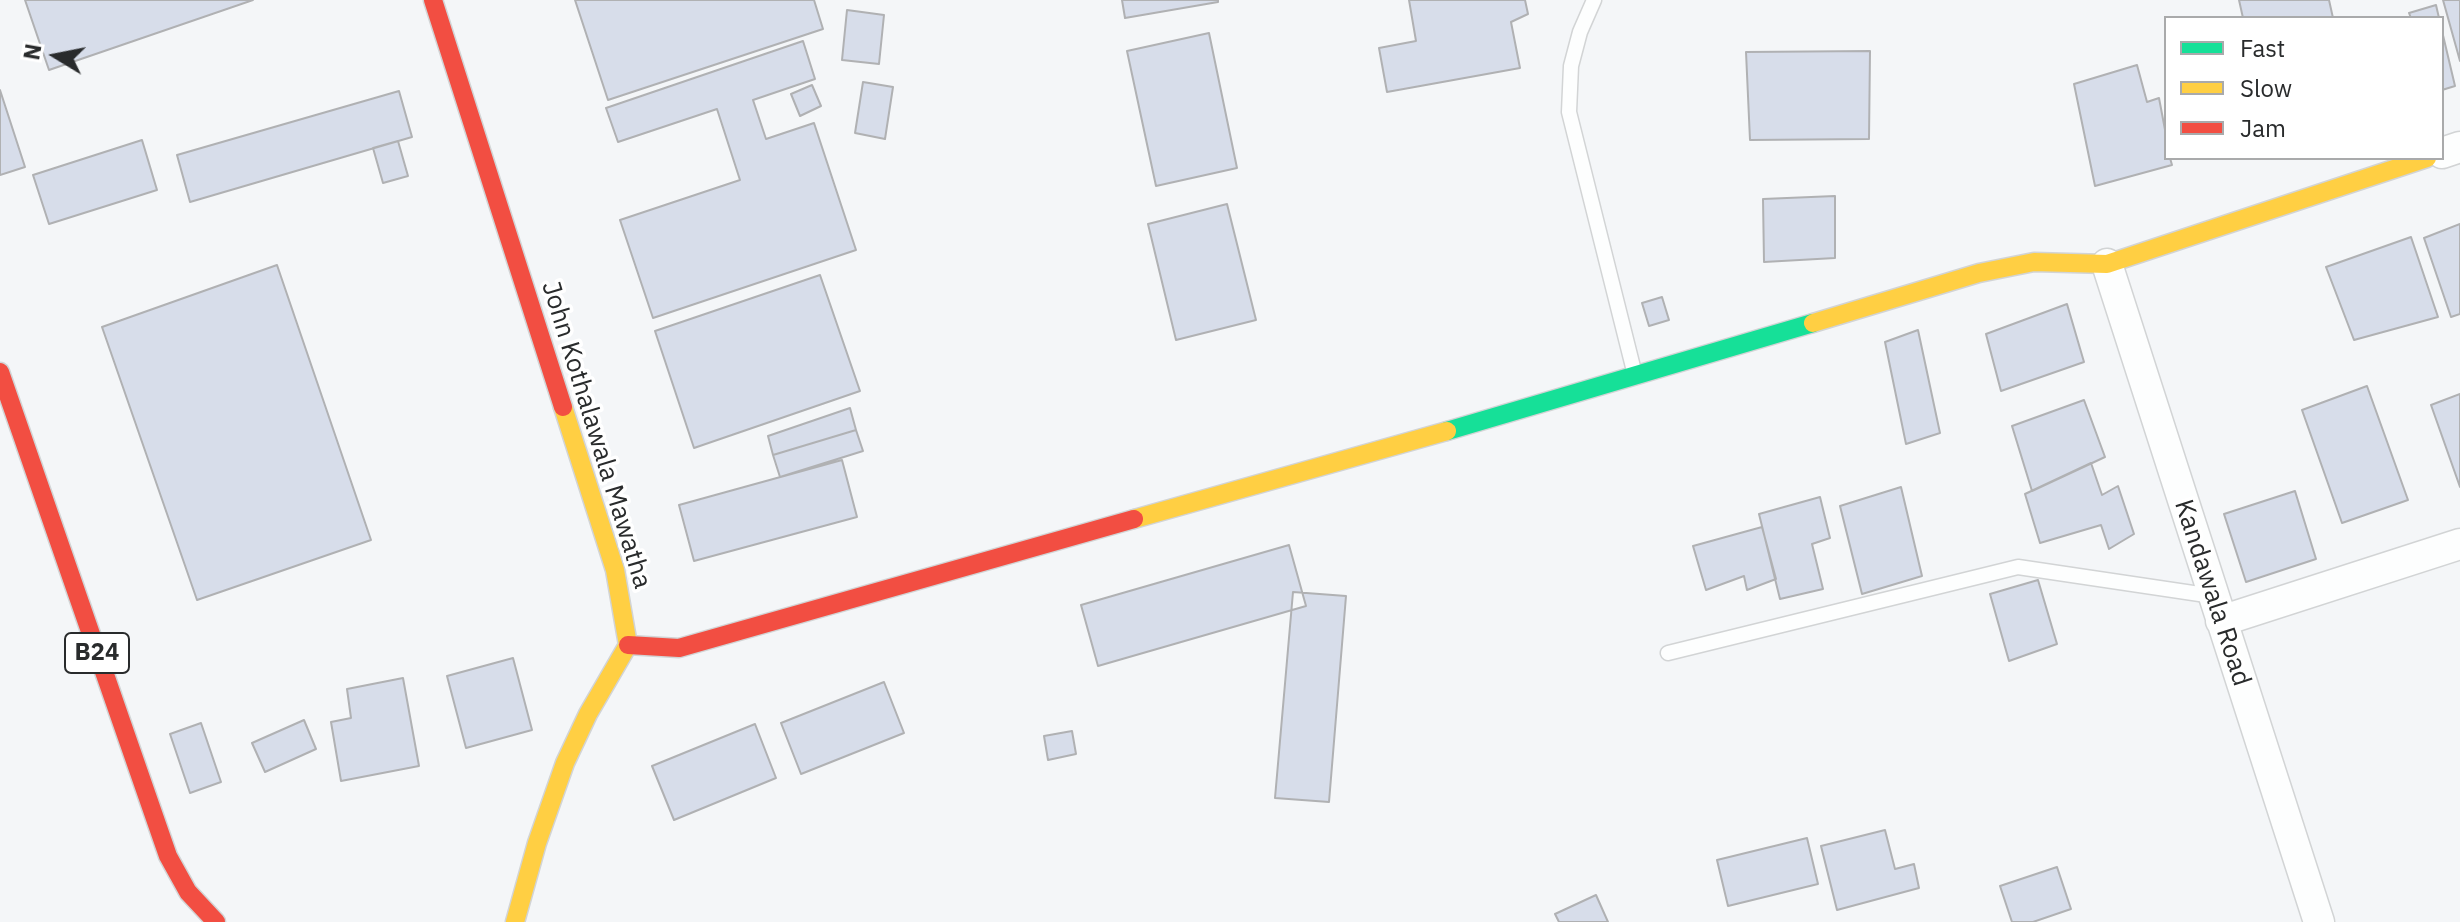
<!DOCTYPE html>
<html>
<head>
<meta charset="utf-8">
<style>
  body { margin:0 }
  #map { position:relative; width:2460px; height:922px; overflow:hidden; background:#f4f6f8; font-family:"IBM Plex Sans",sans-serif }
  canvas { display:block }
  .legend { position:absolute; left:2164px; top:16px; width:280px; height:144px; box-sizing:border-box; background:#fff; border:2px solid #a9aaab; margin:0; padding:10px 14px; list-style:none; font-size:24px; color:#292b2c }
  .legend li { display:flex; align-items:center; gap:16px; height:40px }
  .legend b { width:40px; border:2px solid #a9aaab }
  .north { position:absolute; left:16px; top:16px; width:80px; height:80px; -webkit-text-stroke:6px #fff; paint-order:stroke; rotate:280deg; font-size:22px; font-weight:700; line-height:32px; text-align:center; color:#292b2c }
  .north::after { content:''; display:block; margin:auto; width:28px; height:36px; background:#292b2c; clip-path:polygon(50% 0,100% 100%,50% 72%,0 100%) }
</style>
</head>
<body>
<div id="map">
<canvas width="2460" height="922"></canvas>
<ul class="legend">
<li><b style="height:10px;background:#16e098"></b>Fast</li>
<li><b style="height:10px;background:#ffcf43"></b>Slow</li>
<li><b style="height:10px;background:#f24e42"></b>Jam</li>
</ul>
<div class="north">N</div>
</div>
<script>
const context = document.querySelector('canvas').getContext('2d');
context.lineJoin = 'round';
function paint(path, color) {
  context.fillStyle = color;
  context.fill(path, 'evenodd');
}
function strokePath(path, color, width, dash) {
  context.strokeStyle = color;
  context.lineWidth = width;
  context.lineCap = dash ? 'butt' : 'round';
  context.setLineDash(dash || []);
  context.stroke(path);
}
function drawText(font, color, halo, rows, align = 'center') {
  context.font = font + ' "IBM Plex Sans",sans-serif';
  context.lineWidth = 7;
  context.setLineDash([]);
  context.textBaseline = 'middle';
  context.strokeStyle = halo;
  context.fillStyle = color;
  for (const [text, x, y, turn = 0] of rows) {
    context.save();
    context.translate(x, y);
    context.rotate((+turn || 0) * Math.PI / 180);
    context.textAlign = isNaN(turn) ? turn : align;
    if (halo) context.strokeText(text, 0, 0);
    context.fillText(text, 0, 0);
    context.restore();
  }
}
const building = new Path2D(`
  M25 0H253L49 70Z
  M575 0H814L823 29 608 100Z
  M1122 0H1218V2L1125 18Z
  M1409 0H1525L1528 14 1511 22 1520 68 1387 92 1379 48 1416 41Z
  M2239 0H2329L2333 18H2243Z
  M2443 0H2460V61Z
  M2436 5 2439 18H2411L2409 13Z
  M847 10 884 15 879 64 842 60Z
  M2442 31 2455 86 2442 90Z
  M1209 33 1237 168 1156 186 1127 51Z
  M803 41 815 79 753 100 766 139 814 123 856 250 653 318 620 220 740 180 717 109 618 142 606 108Z
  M1870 51 1869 139 1750 140 1746 52Z
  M2137 65 2147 102 2159 98 2166 135V158H2170L2172 165 2095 186 2074 84Z
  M863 82 893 87 885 139 855 133Z
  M812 85 821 106 800 116 791 94Z
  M0 90 25 167 0 175Z
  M399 91 412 137 190 202 177 155Z
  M142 140 157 190 49 224 33 175Z
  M398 141 408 176 383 183 373 148Z
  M1835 196V258L1764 262 1763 199Z
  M1227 204 1256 320 1176 340 1148 224Z
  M2460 224V314L2451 317 2424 238Z
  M2411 237 2438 317 2354 340 2326 267Z
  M277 265 371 540 197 600 102 327Z
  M820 275 860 391 694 448 655 331Z
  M1662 297 1669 320 1649 326 1642 303Z
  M2067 304 2084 362 2001 391 1986 334Z
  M1918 330 1940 433 1906 444 1885 342Z
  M2367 386 2408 500 2342 523 2302 410Z
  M2460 394V487L2431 405Z
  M2084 400 2105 457 2032 491 2012 426Z
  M850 408 856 430 773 455 768 436Z
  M856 430 863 451 780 477 773 455Z
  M842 460 857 517 694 561 679 505Z
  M2091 463 2102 495 2118 486 2134 534 2109 549 2101 525 2040 543 2025 494Z
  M1901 487 1922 576 1862 594 1840 506Z
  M2295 491 2316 559 2246 582 2224 514Z
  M1820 497 1830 538 1812 544 1823 589 1780 599 1759 514Z
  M1762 527 1776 579 1747 590 1744 576 1706 590 1693 546Z
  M1289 545 1306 606 1098 666 1081 605Z
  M2038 580 2057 644 2009 661 1990 594Z
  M1293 592 1346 596 1329 802 1275 798Z
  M513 658 532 730 466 748 447 676Z
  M403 678 419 766 341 781 331 722 351 718 347 689Z
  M884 682 904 733 801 774 781 723Z
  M304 720 316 749 265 772 252 743Z
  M201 723 221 782 190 793 170 734Z
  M755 724 776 778 674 820 652 766Z
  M1072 731 1076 754 1048 760 1044 736Z
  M1885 830 1895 869 1914 864 1919 888 1837 910 1821 846Z
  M1807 838 1818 884 1728 906 1717 860Z
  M2057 867 2071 909 2033 922H2012L2000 886Z
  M1596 895 1608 922H1559L1555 914Z`);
const lane = new Path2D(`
  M1594 0 1580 32 1571 66 1569 112 1635 375
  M1668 653 2018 567 2213 596`);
const street = new Path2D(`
  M2442 153 2460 147
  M2107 264 2319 922
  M2221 621 2460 544`);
const fast = new Path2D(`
  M1447 431 1813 323`);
const slow = new Path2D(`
  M1813 323 1979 273 2034 262 2107 264 2427 158
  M1134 519 1447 431
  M515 922 537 843 565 763 588 714 628 645 615 570 563 407`);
const jam = new Path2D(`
  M433 0 563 407
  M0 372 168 856 188 892 216 922
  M628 645 679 648 1134 519`);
const shields = [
  [97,653,64]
];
const shieldNames = [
  ["B24",97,653]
];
const streetNames = [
  ["John Kothalawala Mawatha",596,435,73],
  ["Kandawala Road",2212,593,72]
];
paint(building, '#d7ddea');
strokePath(building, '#b0b1b3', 2);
strokePath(lane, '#d2d4d5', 17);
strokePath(street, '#d2d4d5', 33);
strokePath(fast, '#d2d4d5', 21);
strokePath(slow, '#d2d4d5', 21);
strokePath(jam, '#d2d4d5', 21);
strokePath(lane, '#fdfefe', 14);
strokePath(street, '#fdfefe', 30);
strokePath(fast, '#16e098', 18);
strokePath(slow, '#ffcf43', 18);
strokePath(jam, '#f24e42', 18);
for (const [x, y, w] of shields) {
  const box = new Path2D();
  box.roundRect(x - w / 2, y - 20, w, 40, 6);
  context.fillStyle = '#fff';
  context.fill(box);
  strokePath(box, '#292b2c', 2);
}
drawText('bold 24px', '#292b2c', null, shieldNames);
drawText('26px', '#292b2c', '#fff', streetNames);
</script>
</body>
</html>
